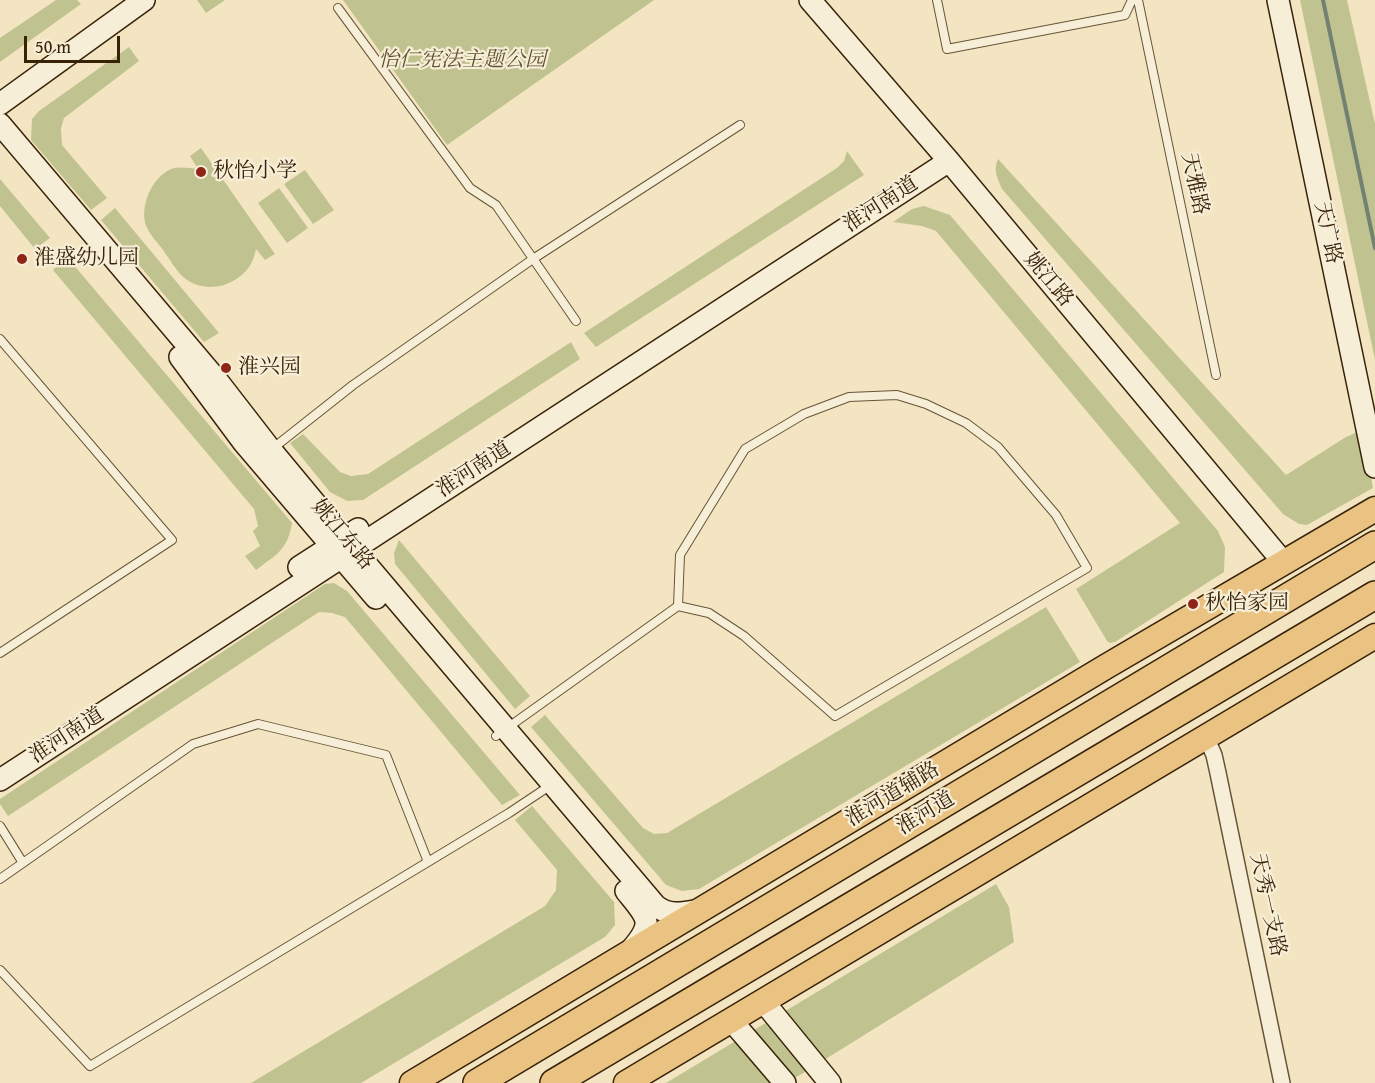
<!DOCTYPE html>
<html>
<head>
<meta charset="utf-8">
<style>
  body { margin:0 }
  #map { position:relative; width:1375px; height:1083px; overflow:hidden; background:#f3e5c2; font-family:"Gentium Book Plus",serif }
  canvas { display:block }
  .scale { position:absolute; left:24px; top:36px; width:96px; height:27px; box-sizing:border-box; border:3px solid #382309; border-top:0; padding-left:8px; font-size:18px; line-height:21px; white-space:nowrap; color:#382309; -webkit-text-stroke:4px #f7eed7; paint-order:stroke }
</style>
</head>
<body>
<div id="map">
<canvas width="1375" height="1083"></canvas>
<div class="scale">50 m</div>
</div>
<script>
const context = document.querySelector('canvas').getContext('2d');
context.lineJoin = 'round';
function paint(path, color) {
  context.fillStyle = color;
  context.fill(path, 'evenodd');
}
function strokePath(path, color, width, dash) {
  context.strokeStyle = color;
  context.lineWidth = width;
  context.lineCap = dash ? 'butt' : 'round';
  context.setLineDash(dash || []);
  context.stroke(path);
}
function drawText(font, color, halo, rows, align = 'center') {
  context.font = font + ' "Gentium Book Plus","Noto Serif SC",serif';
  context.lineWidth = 4.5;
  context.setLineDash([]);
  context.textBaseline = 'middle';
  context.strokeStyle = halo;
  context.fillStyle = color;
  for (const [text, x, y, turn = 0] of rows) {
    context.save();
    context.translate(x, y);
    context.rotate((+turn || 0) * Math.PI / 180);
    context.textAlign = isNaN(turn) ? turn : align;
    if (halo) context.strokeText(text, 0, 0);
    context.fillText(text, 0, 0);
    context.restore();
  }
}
const green = new Path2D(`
  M56 0H77L81 4 0 62V38Z
  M197 0H225L206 13Z
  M343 0H654L447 145Z
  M1300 0H1347L1375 124V360Z
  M129 47 139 61 64 118 61 128 62 145 107 198 91 210 31 140 32 119 39 111Z
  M201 148 275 254 265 260 256 249C253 264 247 273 233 281 218 290 196 289 182 276 175 269 169 258 163 250 158 243 151 236 147 228 138 208 152 177 171 169 179 166 190 168 198 169L190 156Z
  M847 151 864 175 596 347 584 333 837 168 844 161Z
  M998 159 1286 475 1346 437 1362 430 1373 488 1307 525 1299 524 1283 514 1002 189C997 178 993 170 998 159Z
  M305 170 334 210 313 224 284 184Z
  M0 179 50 238 35 249 0 206Z
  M279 188 308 228 287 243 258 203Z
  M924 206 950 215 1218 531 1225 547 1224 572 1115 642 1110 643 1107 641 1076 589 1180 523 936 231 922 226 893 222 912 209Z
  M115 208 219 333 204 342 101 220Z
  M67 257 292 523C287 551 277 554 256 570L245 556 260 546 253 531 258 526 254 509 53 270Z
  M571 342 580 359 363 500 347 501 330 492 290 443 303 434 340 472 351 476 368 474Z
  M399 540 530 696 515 709 395 564 394 553Z
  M334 583 347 591 520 795 502 805 345 617 332 613 319 612 8 816 0 804V799L325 584Z
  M1046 607 1080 662 699 889 682 891 666 885 531 727 545 715 643 828 654 834 667 833Z
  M532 806 614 902 615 925 605 937 361 1083H251L545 906 556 890 557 870 515 820Z
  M996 884 1009 907 1014 942 787 1083H666Z`);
const stream = new Path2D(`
  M1323 0 1375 248`);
const lane = new Path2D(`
  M937 0 947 49 1125 15 1132 0
  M1138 0 1216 375
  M338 8 470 188 496 205 576 321
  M0 339 172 540 0 653
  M272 449 353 385 533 259 740 125
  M496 736 678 606 680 555 745 449 804 414 849 397 897 395 926 404 966 423 998 447 1056 515 1087 568 835 716 744 636 709 613 678 606
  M0 826 23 863
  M0 879 193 744 258 724 386 755 428 862
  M0 970 90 1066 509 813 551 785`);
const street = new Path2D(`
  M1206 737 1214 755 1218 773 1282 1083`);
const secondary = new Path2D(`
  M810 0 949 161 1284 563
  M1278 0 1375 467
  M0 104 144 0
  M0 124 216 379 271 450 344 538 655 905C668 917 684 913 700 910
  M180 357 244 443 376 598
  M299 567 358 529
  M0 780 949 161
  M626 891C648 918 655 922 631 950
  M763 1001 830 1083
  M731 1020 785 1083`);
const primary = new Path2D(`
  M412 1083 1107 666 1375 509
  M626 1083 1375 636`);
const highway = new Path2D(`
  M477 1083 1375 545
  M554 1083 1375 595`);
const markers = [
  [201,172,6,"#8f2418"],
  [22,259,6,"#8f2418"],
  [226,368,6,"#8f2418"],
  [1193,604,6,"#8f2418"]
];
const parkNames = [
  ["怡仁宪法主题公园",462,61]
];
const poiNames = [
  ["秋怡小学",213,172],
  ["淮盛幼儿园",34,259],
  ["淮兴园",238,368],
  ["秋怡家园",1205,604]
];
const streetNames = [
  ["天雅路",1194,184,78],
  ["淮河南道",881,205,-33],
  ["天广路",1327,233,78],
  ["姚江路",1048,280,50],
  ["淮河南道",474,470,-33],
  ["姚江东路",342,535,50],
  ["淮河南道",67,736,-33],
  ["淮河道辅路",893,795,-31],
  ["淮河道",926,814,-31],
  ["天秀一支路",1267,905,78]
];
paint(green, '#c0c390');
strokePath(stream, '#738171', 4);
strokePath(lane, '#675437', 10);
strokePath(street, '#675437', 18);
strokePath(secondary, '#382309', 24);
strokePath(primary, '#382309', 27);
strokePath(highway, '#382309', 30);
strokePath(lane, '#f7eed7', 8);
strokePath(street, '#f7eed7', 15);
strokePath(secondary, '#f7eed7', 21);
strokePath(primary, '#eac281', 24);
strokePath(highway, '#eac281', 27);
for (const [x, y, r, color] of markers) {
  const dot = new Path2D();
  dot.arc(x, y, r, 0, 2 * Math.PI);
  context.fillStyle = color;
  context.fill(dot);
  strokePath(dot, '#f7eed7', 2);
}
drawText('italic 21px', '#615332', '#f7eed7', parkNames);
drawText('21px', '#382309', '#f7eed7', poiNames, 'left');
drawText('21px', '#382309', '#f7eed7', streetNames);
</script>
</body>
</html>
